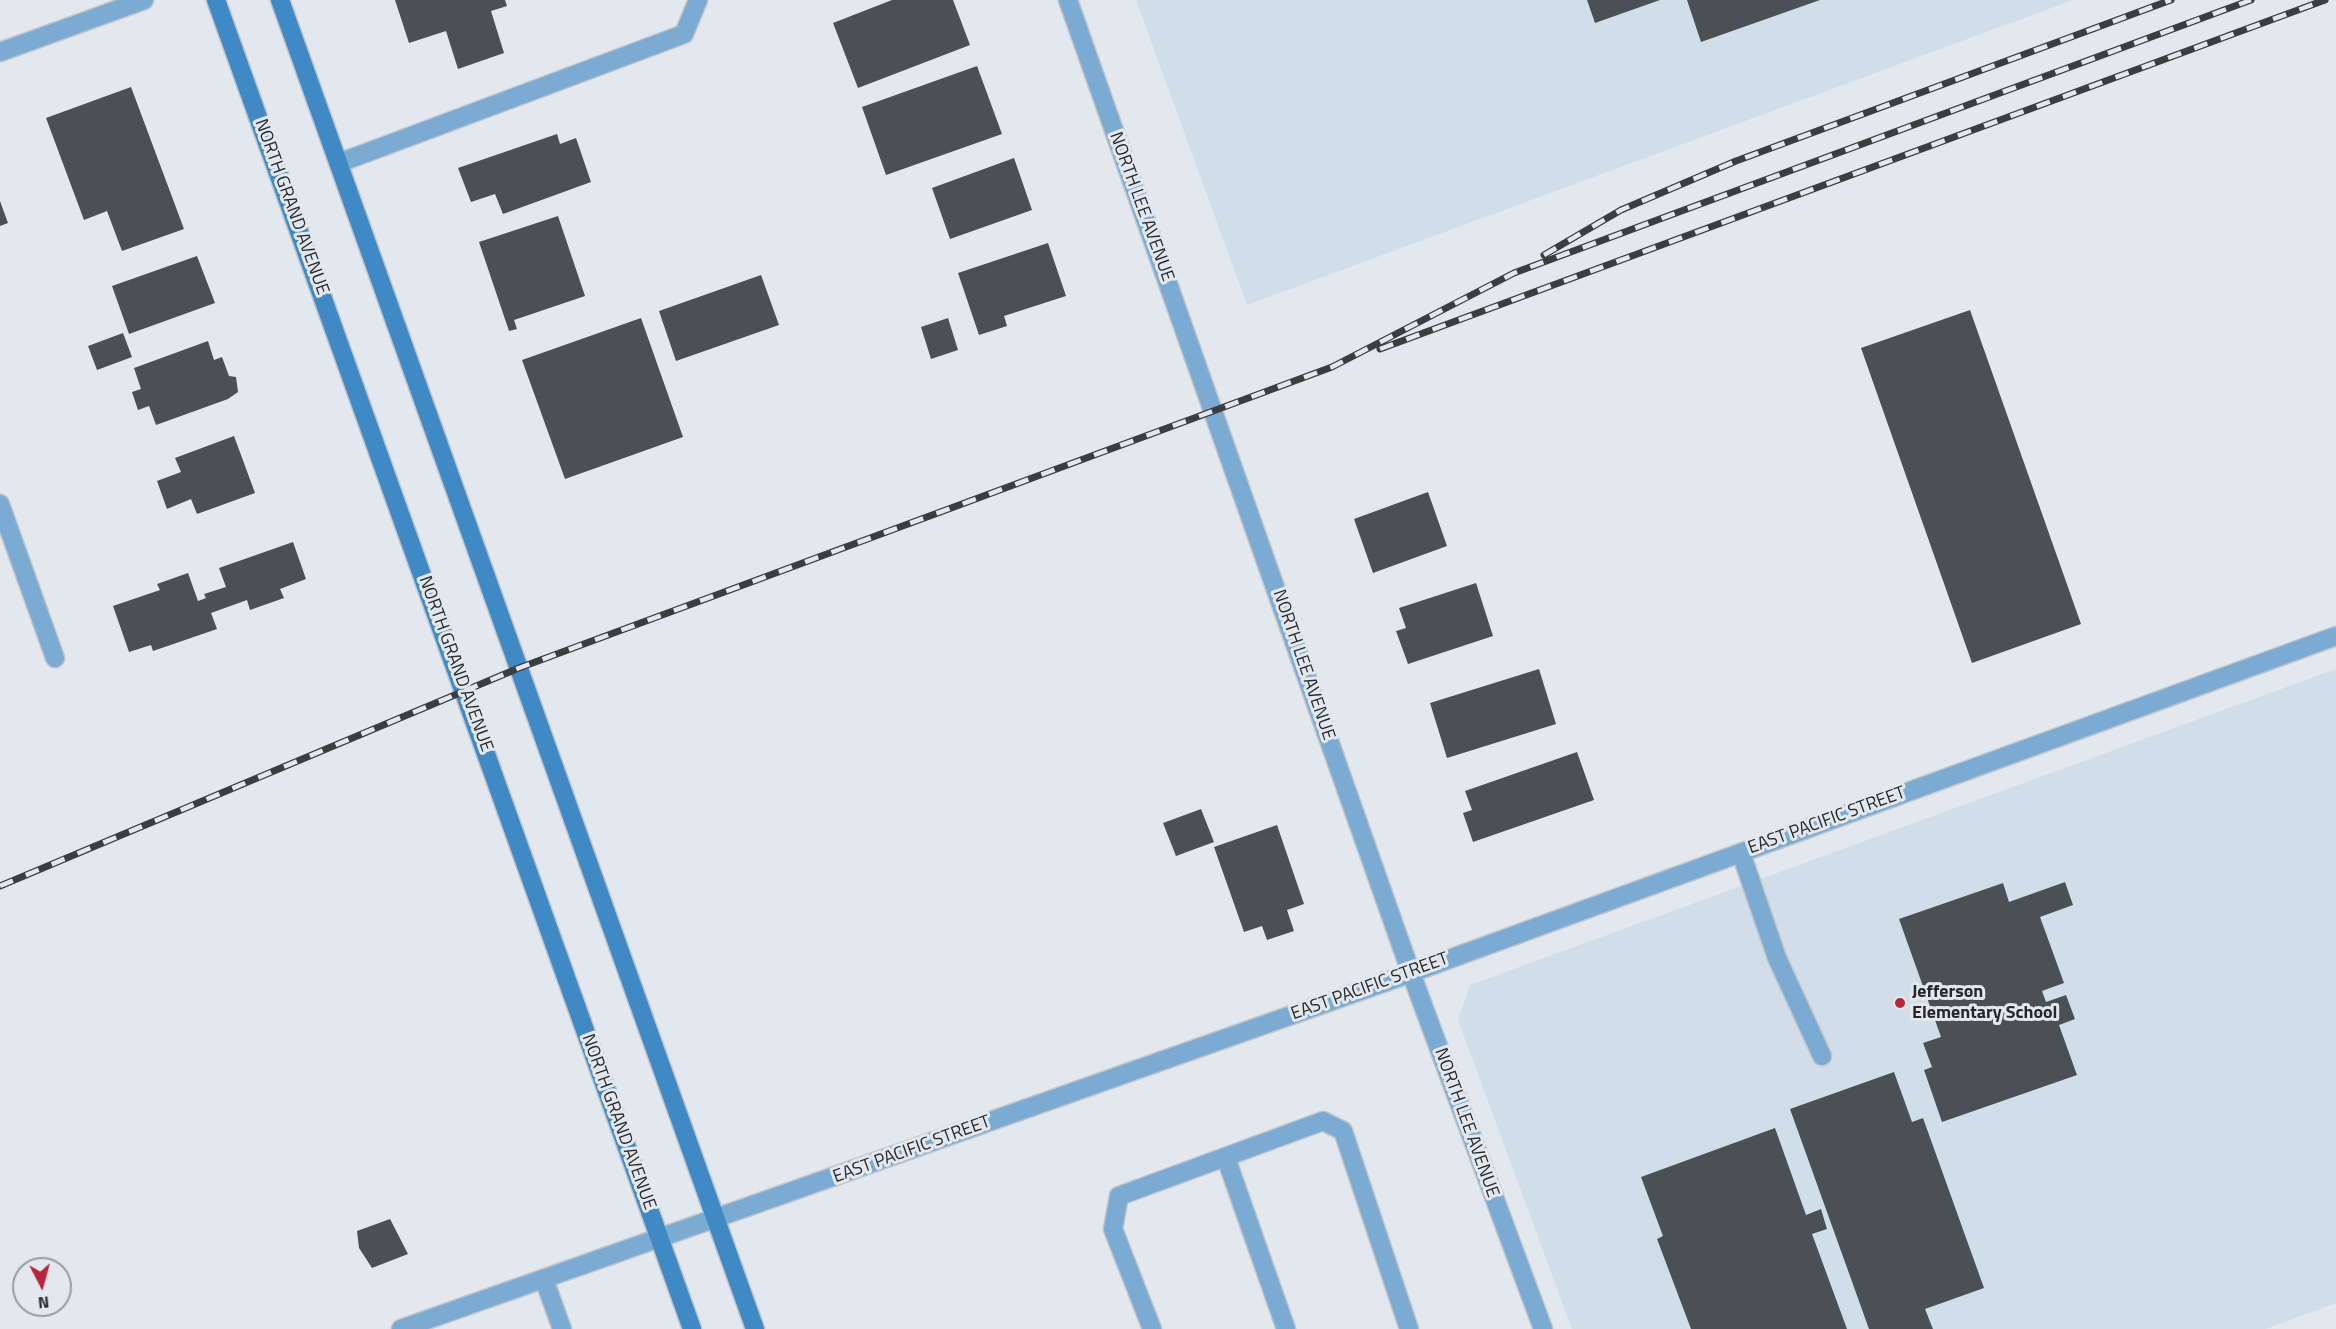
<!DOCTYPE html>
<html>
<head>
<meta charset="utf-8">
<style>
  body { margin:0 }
  #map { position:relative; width:2336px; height:1329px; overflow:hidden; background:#e2e8ee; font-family:"Titillium Web",sans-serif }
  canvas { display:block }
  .north { position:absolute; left:12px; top:1257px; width:60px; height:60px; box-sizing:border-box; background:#e2e8ee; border:2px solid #969b9f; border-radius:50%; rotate:174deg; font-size:16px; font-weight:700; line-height:24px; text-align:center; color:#252729 }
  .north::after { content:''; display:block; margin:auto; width:21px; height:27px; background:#b7253a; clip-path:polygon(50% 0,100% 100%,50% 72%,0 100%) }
</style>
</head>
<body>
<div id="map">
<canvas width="2336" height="1329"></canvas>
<div class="north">N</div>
</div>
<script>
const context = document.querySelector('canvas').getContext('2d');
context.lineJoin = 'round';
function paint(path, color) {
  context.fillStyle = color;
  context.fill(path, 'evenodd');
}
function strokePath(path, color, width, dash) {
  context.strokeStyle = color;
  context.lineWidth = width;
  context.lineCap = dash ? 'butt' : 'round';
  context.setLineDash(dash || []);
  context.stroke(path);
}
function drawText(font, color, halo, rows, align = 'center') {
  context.font = font + ' "Titillium Web",sans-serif';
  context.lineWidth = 6;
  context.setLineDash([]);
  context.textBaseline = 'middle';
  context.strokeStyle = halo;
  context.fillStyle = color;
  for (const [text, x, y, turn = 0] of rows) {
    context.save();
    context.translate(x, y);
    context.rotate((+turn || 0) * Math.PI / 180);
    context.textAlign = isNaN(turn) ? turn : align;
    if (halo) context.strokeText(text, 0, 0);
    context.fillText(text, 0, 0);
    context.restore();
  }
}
const built = new Path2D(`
  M1136 0H2073L1247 305Z
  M2336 669V1303L2266 1329H1572L1458 1020 1470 985Z`);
const building = new Path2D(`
  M395 0H505L507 6 491 11 504 53 458 69 446 31 409 43Z
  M892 0H953L970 45 858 88 833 23Z
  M1587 0H1660L1595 23Z
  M1687 0H1820L1701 42Z
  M977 66 1002 134 886 175 862 107Z
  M131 87 184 229 122 251 107 211 84 220 46 118Z
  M557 134 560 144 576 138 591 182 503 214 495 194 471 202 458 168Z
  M1014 158 1032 210 950 239 932 188Z
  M0 201 8 223 0 226Z
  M558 216 585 296 514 320 517 329 509 331 479 242Z
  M1048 243 1066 296 1004 316 1007 326 979 335 958 273Z
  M197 256 215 303 129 334 112 286Z
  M761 275 779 325 676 361 659 311Z
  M1970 310 2081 624 1972 663 1861 348Z
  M641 318 683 437 565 479 522 360Z
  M948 318 958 350 931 359 921 327Z
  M123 333 132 357 97 370 88 346Z
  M208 341 214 360 222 357 229 376 236 377 238 392 228 399 156 425 149 406 138 410 132 392 141 389 134 368Z
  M234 436 255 493 197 514 191 499 167 509 157 481 181 472 175 458Z
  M1428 492 1447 546 1373 573 1354 519Z
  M293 542 306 579 280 589 284 598 250 610 247 600 211 613 217 629 153 651 151 645 129 652 113 606 160 590 157 584 188 573 198 601 206 598 204 594 226 587 219 568Z
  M1476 583 1493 636 1408 664 1396 631 1406 628 1399 608Z
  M1539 669 1556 724 1447 758 1430 703Z
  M1577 752 1594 800 1473 842 1463 813 1472 810 1465 791Z
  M1201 809 1214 842 1176 856 1163 823Z
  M1277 825 1304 904 1287 910 1294 931 1267 940 1262 926 1244 932 1214 847Z
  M2065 882 2073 905 2040 917 2064 983 2042 991 2046 1002 2066 995 2075 1019 2059 1025 2077 1075 1942 1122 1924 1070 1932 1067 1923 1043 1941 1037 1899 919 2003 883 2009 902Z
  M1894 1072 1912 1122 1923 1118 1984 1288 1925 1309 1933 1329H1869L1790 1109Z
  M1775 1128 1806 1215 1821 1209 1827 1229 1812 1234 1847 1329H1691L1657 1239 1663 1236 1641 1177Z
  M390 1219 408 1254 372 1268 359 1248 357 1231Z`);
const lane = new Path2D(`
  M339 163 684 34 698 0
  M0 504 55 658
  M1741 853 1777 958 1822 1056
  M1226 1158 1286 1329
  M544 1279 562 1329
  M1152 1329 1113 1229 1119 1196 1323 1121 1343 1131 1409 1329`);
const street = new Path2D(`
  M1068 0 1411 973 1543 1329
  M0 52 144 0
  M401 1329 1411 973 2336 636`);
const secondary = new Path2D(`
  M216 0 692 1329
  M280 0 755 1329`);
const rail = new Path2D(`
  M1544 255 1621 210 1736 161 2171 0
  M1380 349 2325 0
  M0 886 519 668 1332 367 1514 273 2251 0`);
const markers = [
  [1900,1003,6,"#b7253a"]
];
const streetNames = [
  ["NORTH GRAND AVENUE",291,207,70],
  ["NORTH LEE AVENUE",1141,207,70],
  ["NORTH GRAND AVENUE",455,664,70],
  ["NORTH LEE AVENUE",1303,665,71],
  ["EAST PACIFIC STREET",1827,821,-20],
  ["EAST PACIFIC STREET",1370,987,-20],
  ["NORTH GRAND AVENUE",618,1122,70],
  ["NORTH LEE AVENUE",1466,1123,70],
  ["EAST PACIFIC STREET",912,1150,-20]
];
const poiNames = [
  ["Jefferson",1912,993],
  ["Elementary School",1912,1014]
];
paint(built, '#d1dee9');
paint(building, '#4b5055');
strokePath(lane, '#c0c5cb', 21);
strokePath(street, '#c0c5cb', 21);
strokePath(secondary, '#c0c5cb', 21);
strokePath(lane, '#7baad2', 18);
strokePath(street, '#7baad2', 18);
strokePath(secondary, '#3f8ac5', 18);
strokePath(rail, '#3b3d3f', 7);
strokePath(rail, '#e2e8ee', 4.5, [14]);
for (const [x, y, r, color] of markers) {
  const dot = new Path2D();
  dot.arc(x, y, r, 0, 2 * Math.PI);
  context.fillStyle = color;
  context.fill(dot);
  strokePath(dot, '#e2e8ee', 2);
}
drawText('18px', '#252729', '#e2e8ee', streetNames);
drawText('bold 18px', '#252729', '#e2e8ee', poiNames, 'left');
</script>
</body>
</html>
